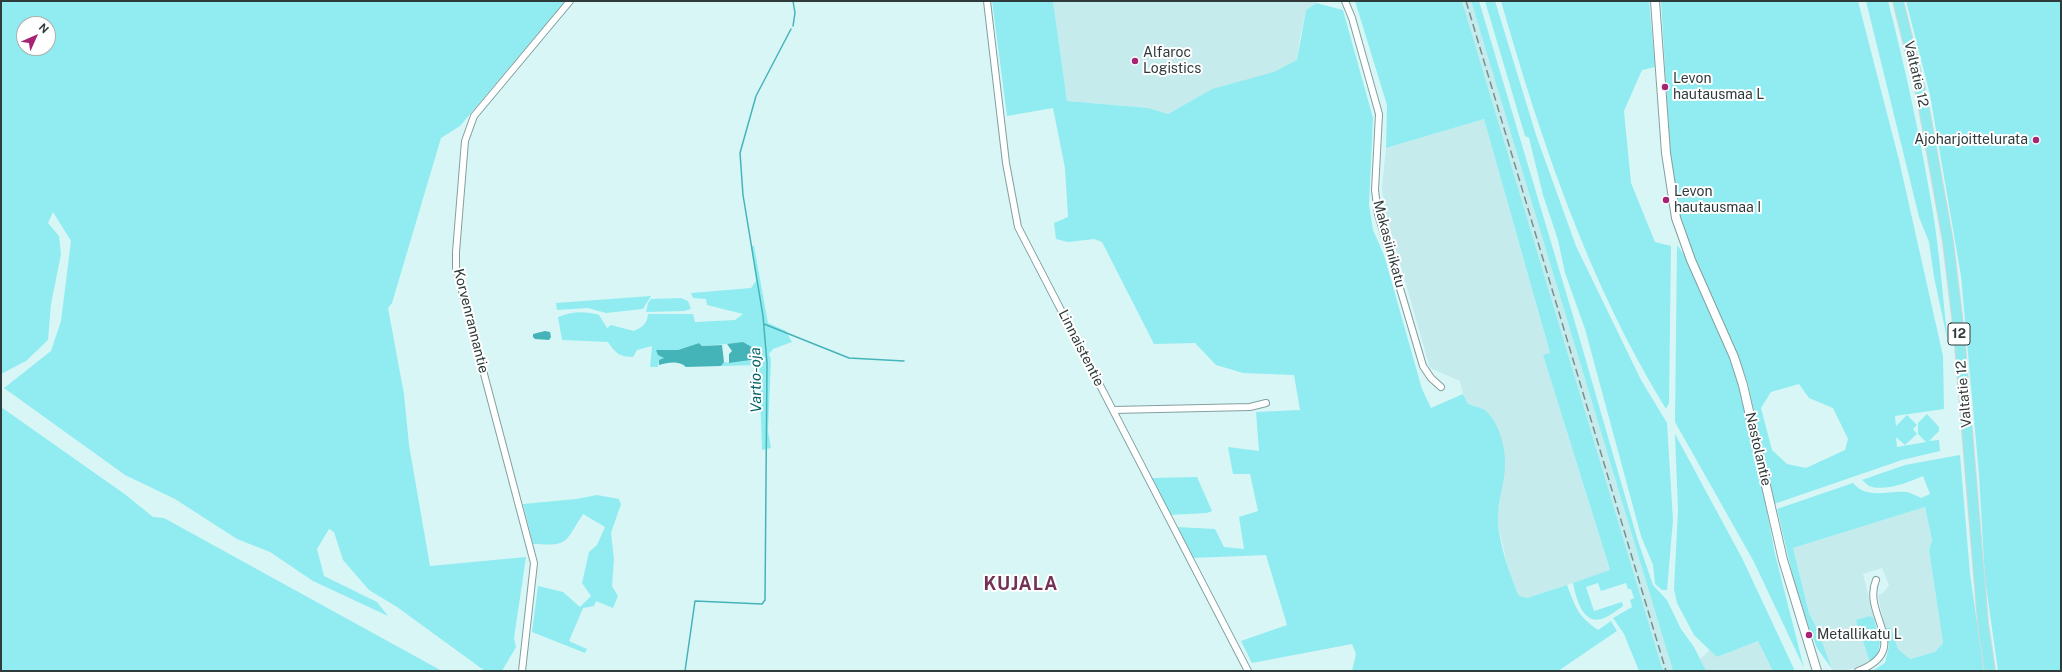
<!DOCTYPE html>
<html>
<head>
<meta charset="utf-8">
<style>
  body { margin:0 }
  #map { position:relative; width:2062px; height:672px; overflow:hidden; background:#d9f6f7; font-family:"Public Sans",sans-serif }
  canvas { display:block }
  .frame { position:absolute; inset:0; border:2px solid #2f3a3b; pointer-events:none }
  .north { position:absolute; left:16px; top:16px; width:40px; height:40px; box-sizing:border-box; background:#fff; border:1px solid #acb0b1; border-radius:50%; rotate:45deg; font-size:11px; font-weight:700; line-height:16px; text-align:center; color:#2f3a3b }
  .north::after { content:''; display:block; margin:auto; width:14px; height:18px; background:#a62473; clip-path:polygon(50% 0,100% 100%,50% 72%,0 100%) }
</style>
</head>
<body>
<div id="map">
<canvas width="2062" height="672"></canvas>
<div class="frame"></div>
<div class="north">N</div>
</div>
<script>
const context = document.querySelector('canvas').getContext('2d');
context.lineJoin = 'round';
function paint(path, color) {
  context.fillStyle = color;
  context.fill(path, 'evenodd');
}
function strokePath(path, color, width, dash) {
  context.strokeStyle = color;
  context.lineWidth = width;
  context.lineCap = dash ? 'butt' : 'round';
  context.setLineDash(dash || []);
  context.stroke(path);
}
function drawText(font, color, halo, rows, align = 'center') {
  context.font = font + ' "Public Sans",sans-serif';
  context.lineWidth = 4;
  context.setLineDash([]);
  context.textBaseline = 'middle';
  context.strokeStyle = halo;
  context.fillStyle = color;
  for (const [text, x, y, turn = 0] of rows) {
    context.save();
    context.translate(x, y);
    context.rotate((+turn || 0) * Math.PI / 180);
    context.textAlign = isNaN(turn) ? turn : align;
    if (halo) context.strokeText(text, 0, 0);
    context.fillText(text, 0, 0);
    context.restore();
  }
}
const built = new Path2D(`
  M1053 1H1317L1306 10 1300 37 1297 60 1274 73 1212 89 1168 114 1148 108 1067 101Z
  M1462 1H1471L1673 671H1663Z
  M1484 119 1550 354 1543 355 1610 571 1527 598 1519 596 1511 579 1500 534 1497 517 1505 464 1483 409 1468 404 1463 394 1460 381 1430 368 1385 211 1382 187 1386 148Z
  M1925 507 1932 540 1929 550 1943 643 1935 652 1910 659 1898 649 1891 628H1885L1878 596 1884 592 1889 585 1882 568 1863 574 1874 618 1869 616 1870 662 1845 671H1833L1818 631 1809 613 1793 548Z
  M1758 641 1773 671H1704L1700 659 1710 650 1717 657Z`);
const green = new Path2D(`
  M1 1H565L460 126 441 138 392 303 388 308 404 394 409 445 430 566 526 557 514 638 516 647 502 671H485L397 607 369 590 343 560 334 532 329 529 317 549 324 576 377 602 388 616 313 581 270 552 237 539 175 499 125 475 4 388 51 351 61 321 71 241 53 212 48 223 59 236 61 254 51 304 48 340 26 361 1 374ZM24 24H48V48H24Z
  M992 1H1053L1067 101 1148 108 1168 114 1212 89 1274 72 1297 60 1306 10 1316 3 1343 10 1373 118 1369 205 1373 230 1384 255 1422 389 1431 408 1463 394 1468 404C1473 406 1479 407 1483 409 1498 419 1506 447 1505 465 1505 482 1498 499 1498 516 1497 538 1510 576 1519 596L1527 598 1567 585C1576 608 1577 615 1598 630L1611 621 1617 631 1558 671H1352L1356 654 1352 644 1252 663 1241 641 1287 625 1266 555 1192 558 1177 527 1215 529 1224 547 1244 549 1239 517 1258 511 1250 474H1233L1228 447 1259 451 1256 412 1300 410 1294 375 1243 373 1216 365 1195 343 1154 344 1102 242 1094 239 1068 242 1056 239 1054 223 1068 217 1065 168 1053 108 1007 116Z
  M1355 1H1462L1663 671H1639L1624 634 1613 618 1632 607 1630 600 1634 598 1631 589H1628L1626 583 1601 591 1598 583 1586 587 1594 611 1622 602 1623 606C1617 610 1611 615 1604 618 1583 627 1576 598 1573 583L1610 570 1543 355 1550 353 1484 119 1386 148 1387 105Z
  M1471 1H1479L1576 326 1638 541 1653 585 1667 600 1681 629 1694 647 1706 671H1673Z
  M1485 1H1495L1536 135 1576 246 1641 380 1667 423 1673 520 1667 590H1662L1655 584 1653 565 1641 536 1585 329 1565 273 1558 240 1543 195 1529 138 1525 136Z
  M1501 1H1649L1655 67 1642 70 1624 111 1631 183 1655 242 1671 246 1669 403 1666 409C1589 284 1541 141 1501 1Z
  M1661 1H1858L1899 160 1943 356 1944 409 1895 416 1896 426 1907 415 1917 425 1913 429 1917 434 1905 445 1896 437 1897 447 1926 442 1918 434V423L1927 414 1939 427V431L1929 441 1939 440 1940 451 1902 460 1774 504 1748 384 1738 355 1694 260 1679 219 1670 150ZM1799 384 1809 398 1833 408 1848 439 1845 450 1806 468 1787 464 1772 450 1761 408 1771 392Z
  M1866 1H1888C1906 71 1921 141 1933 213 1940 256 1943 300 1948 343L1934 277 1929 242 1919 217Z
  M1906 1H2061V671H1998L1985 579 1979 475 1961 276 1930 95Z
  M1677 245 1687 259 1731 358 1740 385 1757 459 1775 554 1804 668 1754 562 1675 422Z
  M751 246H754L768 323 786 331 792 342 773 349 769 354 771 360 768 431 771 448 762 450 759 365 721 366 724 362C735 364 746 360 758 359L757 350 727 344 702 346 699 343 678 350H656L665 358 659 360 658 367H650L652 346 637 350 633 357C620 357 615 353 608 342L562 340 558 317C572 311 585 311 599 315L607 328 611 325 634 331C643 327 647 324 648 314H693L695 322 735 320 743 314 707 305 706 299 693 298 691 293 751 288 756 281Z
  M651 296 643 309 606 313 588 308 557 310 556 303Z
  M681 298 688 301 691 309 684 311 646 312 648 303 651 299Z
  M1 407 126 495 153 517 164 518 442 671H1Z
  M1675 434 1742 558 1795 671H1773L1758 641 1717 657 1694 635 1677 603 1674 589 1678 510Z
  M1960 455 1970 574 1984 671H1872L1885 663 1889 646 1885 628H1891L1898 649 1910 659 1935 652 1943 643 1929 550 1932 540 1925 507 1793 548 1809 613 1818 631 1832 669 1817 648 1805 617 1793 577 1777 509 1853 483C1867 500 1888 490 1907 492 1911 493 1917 496 1921 498L1930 494 1923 476C1910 482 1884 492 1869 486 1867 485 1864 481 1862 480L1905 465Z
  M1197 477 1212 511 1207 513 1169 515 1152 478Z
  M597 495 619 499 621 504 611 533 614 559 612 586 618 596 613 608 596 601 594 606 583 608 569 641 587 649 585 653 532 632 538 586 563 592 580 607 591 596 582 583 589 552 597 545 605 527 583 514C564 543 570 546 533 544L523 504 576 499Z
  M1870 616 1874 618 1880 643 1877 657 1870 662 1856 620Z`);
const water = new Path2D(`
  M545 331 550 332 551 337 549 340 535 339 533 337V334Z
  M743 342 757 350 758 359 729 363V354L732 351 727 344Z
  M699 343 702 346 722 345 724 362 721 366 686 367C678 360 668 363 659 365V360L664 358 658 355 656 350H678Z`);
const stream = new Path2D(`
  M793 26 795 13 793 1
  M764 324 849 358 904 361
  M685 671 695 601 762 604 765 600 767 363 763 316 743 195 740 153 756 96 791 29`);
const minor = new Path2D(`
  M987 1 1006 163 1018 227 1248 671
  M1345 1 1352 18 1379 114 1375 190 1378 214 1423 366 1431 378 1441 387
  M1113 410 1250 407 1266 403
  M522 671 534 563 456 268V252L465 141 474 116 570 1
  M1858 671C1914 649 1861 615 1876 580`);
const secondary = new Path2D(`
  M1655 1 1666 153 1676 218 1691 260 1734 357 1743 385 1783 560 1817 671`);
const trunk = new Path2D(`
  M1898 1 1922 97 1948 242 1959 333 1983 624 1990 671`);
const rail = new Path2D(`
  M1466 1 1666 671`);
const markers = [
  [1135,61,4,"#a62473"],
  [1665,87,4,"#a62473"],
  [2036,140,4,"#a62473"],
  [1666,200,4,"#a62473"],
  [1809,635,4,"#a62473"]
];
const shields = [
  [1959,334,22]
];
const shieldNames = [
  ["12",1959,334]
];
const poiNames = [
  ["Alfaroc",1143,53],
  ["Logistics",1143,69],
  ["Levon",1673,79],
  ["hautausmaa L",1673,95],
  ["Ajoharjoittelurata",2028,140,"right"],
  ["Levon",1674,192],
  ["hautausmaa I",1674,208],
  ["Metallikatu L",1817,635]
];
const streetNames = [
  ["Valtatie 12",1916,74,77],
  ["Makasiinikatu",1389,244,75],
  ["Korvenrannantie",471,321,76],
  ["Linnaistentie",1081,348,63],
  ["Valtatie 12",1964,394,-95],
  ["Nastolantie",1758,449,77]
];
const waterNames = [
  ["Vartio-oja",756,380,-91]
];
const districtNames = [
  ["KUJALA",1021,584]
];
paint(built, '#c5ebec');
paint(green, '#90ecf0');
paint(water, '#45b4b9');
strokePath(stream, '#45b4b9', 1.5);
strokePath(minor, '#839f9f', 8);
strokePath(secondary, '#839f9f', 10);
strokePath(trunk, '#d5d8d8', 12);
strokePath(minor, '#fff', 6);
strokePath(secondary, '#fff', 8);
strokePath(trunk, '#90eaee', 10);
strokePath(rail, '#7a8d8e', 1.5, [8, 4]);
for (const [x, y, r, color] of markers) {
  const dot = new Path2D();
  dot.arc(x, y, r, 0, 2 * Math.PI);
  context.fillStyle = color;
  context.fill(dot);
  strokePath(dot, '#fff', 1.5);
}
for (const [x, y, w] of shields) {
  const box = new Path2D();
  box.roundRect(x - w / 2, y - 11, w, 22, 3);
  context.fillStyle = '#fff';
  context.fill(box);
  strokePath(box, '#2f3a3b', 1);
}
drawText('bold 13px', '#2f3a3b', null, shieldNames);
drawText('14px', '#2f3a3b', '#fff', poiNames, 'left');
drawText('14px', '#2f3a3b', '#fff', streetNames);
drawText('italic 15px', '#006468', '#fff', waterNames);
context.letterSpacing = '1px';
drawText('bold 18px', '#733255', '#fff', districtNames);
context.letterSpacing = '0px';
</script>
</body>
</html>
